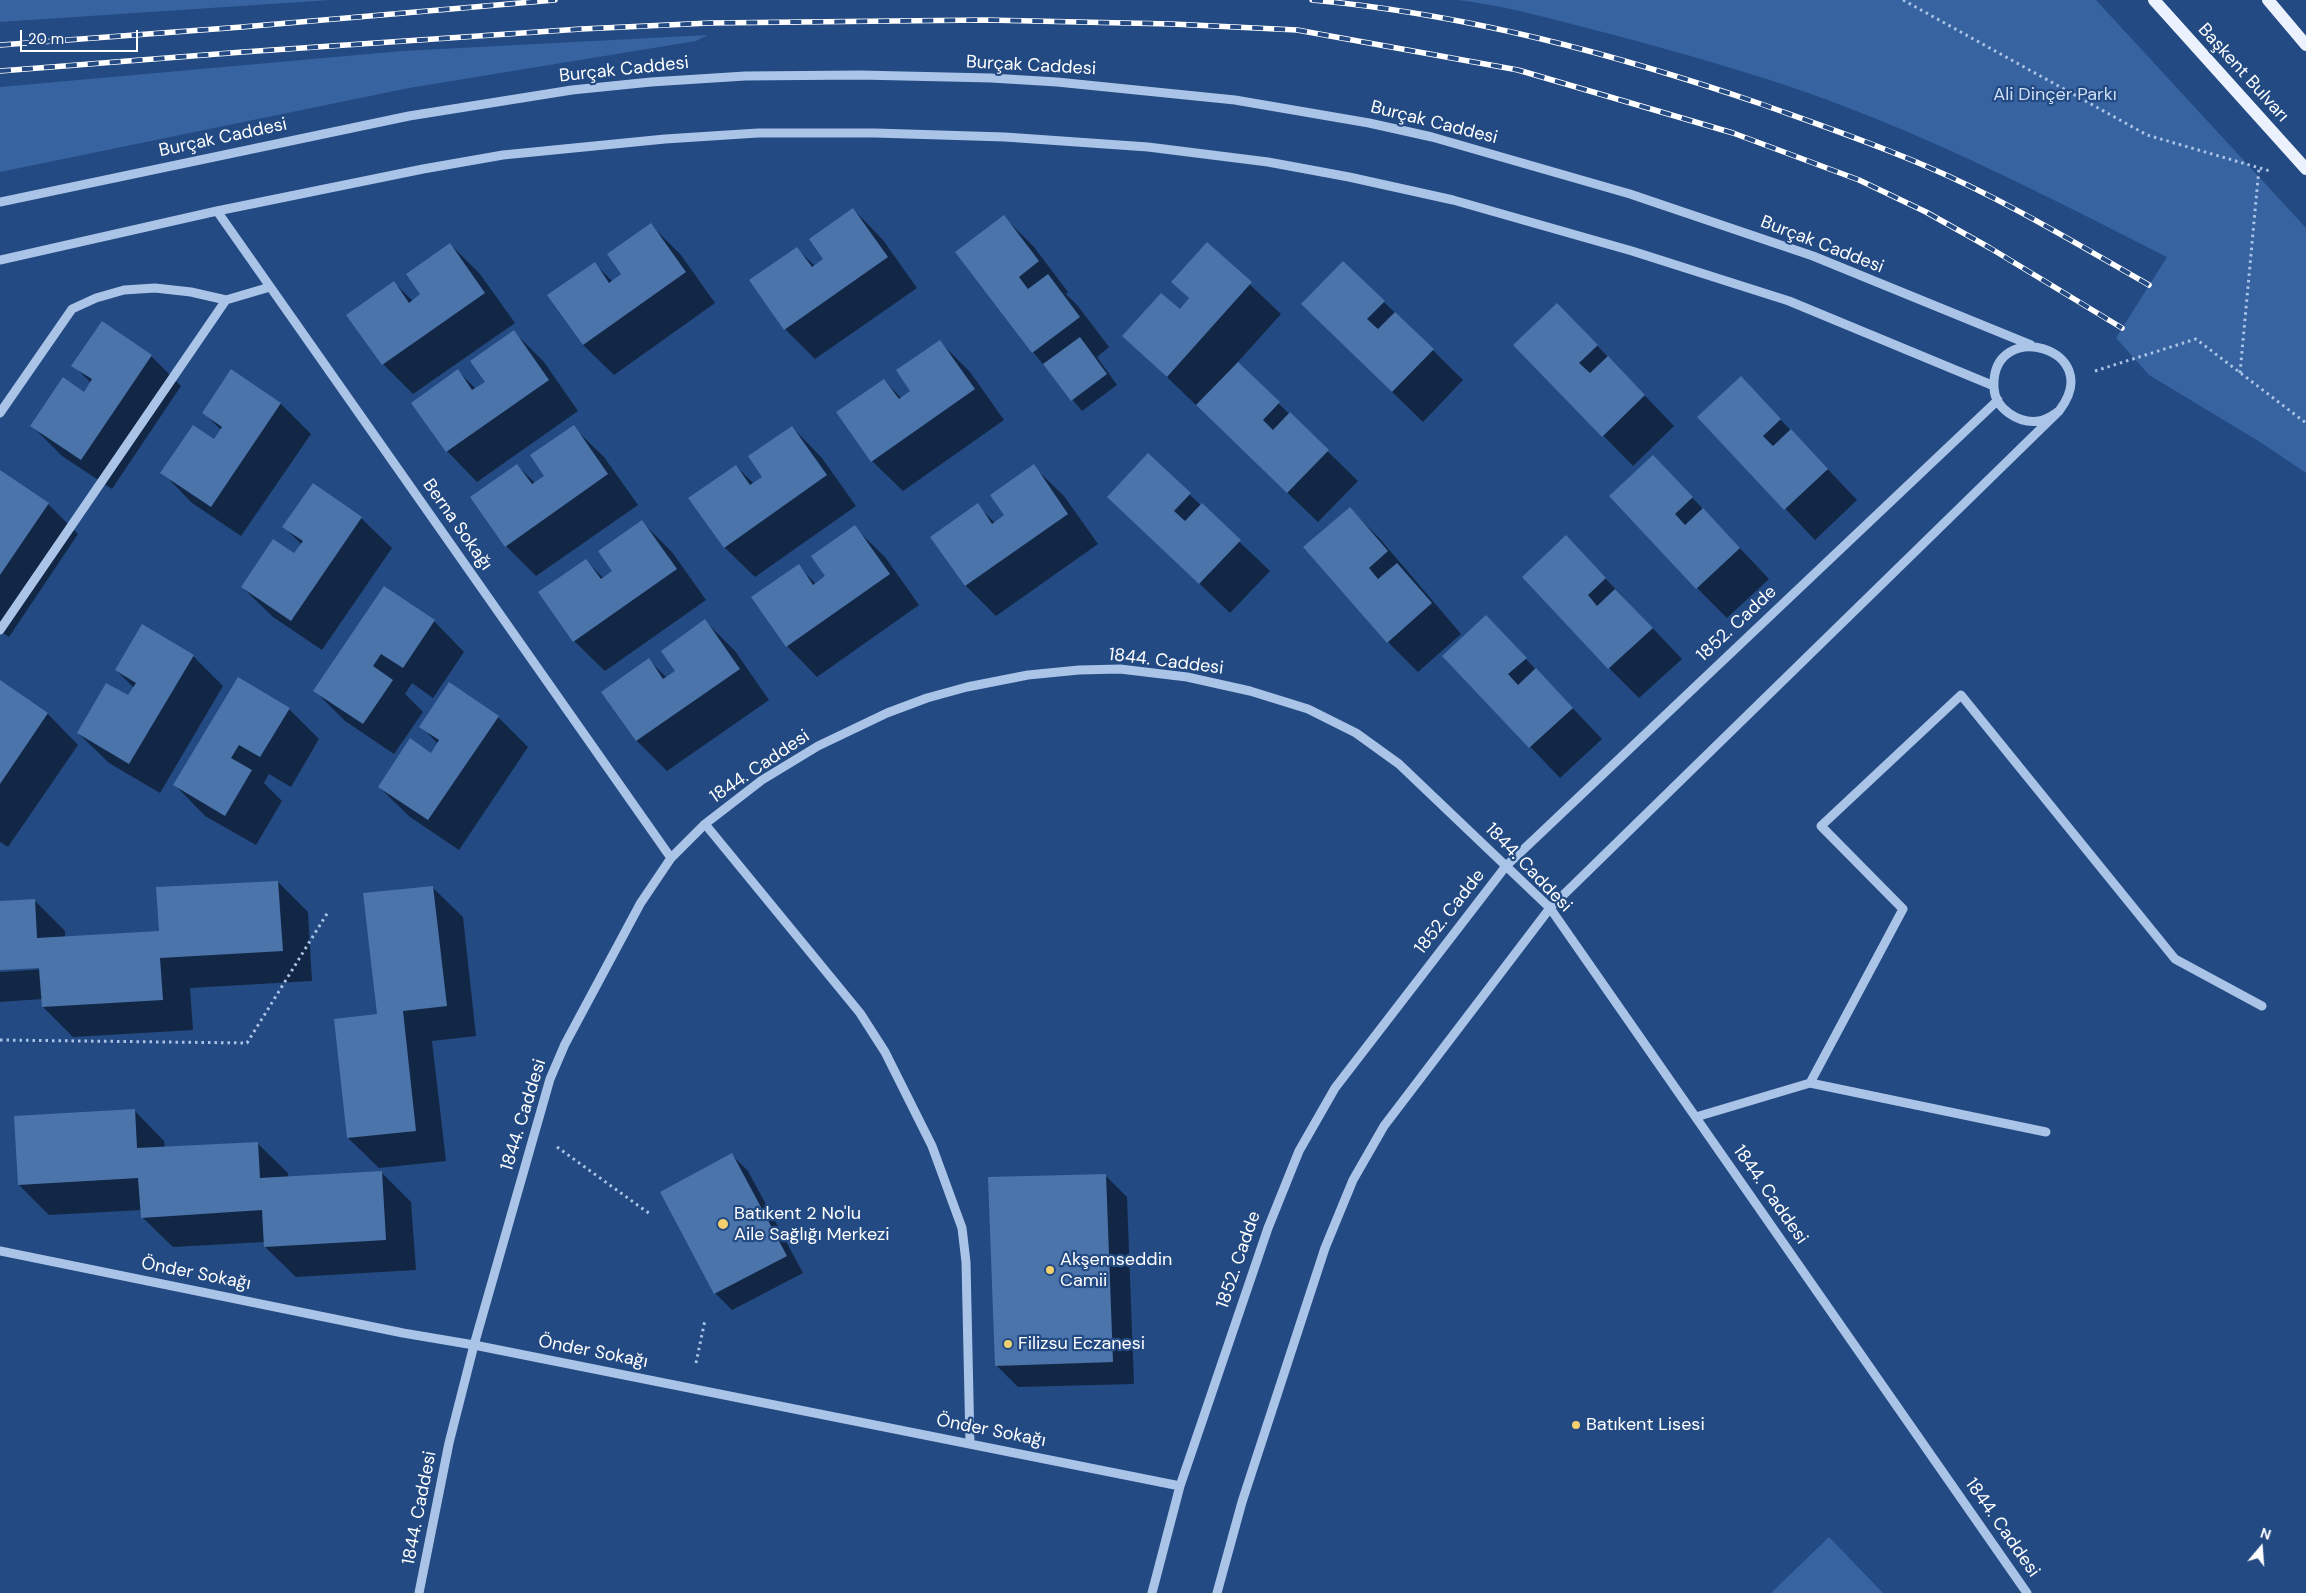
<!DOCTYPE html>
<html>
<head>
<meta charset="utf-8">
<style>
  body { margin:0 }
  #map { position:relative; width:2306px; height:1593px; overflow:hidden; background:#234a82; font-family:"DM Sans",sans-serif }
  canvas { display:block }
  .north { position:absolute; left:2236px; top:1523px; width:50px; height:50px; -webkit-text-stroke:4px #234a82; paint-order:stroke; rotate:18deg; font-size:14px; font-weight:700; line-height:20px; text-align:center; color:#fff }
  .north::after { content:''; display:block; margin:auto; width:18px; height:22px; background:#fff; clip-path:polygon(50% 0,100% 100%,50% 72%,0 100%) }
  .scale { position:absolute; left:20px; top:30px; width:118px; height:22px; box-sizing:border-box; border:2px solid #fff; border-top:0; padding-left:6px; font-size:15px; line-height:18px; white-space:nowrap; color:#fff; -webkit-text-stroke:4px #234a82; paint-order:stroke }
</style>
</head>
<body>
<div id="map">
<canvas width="2306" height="1593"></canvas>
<div class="north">N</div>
<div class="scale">20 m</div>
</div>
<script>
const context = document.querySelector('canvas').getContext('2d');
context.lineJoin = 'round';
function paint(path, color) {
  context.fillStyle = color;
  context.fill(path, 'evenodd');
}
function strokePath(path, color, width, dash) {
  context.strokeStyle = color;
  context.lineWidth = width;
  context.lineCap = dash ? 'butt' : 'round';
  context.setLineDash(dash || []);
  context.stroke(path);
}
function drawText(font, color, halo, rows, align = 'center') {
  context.font = font + ' "DM Sans",sans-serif';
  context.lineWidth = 4.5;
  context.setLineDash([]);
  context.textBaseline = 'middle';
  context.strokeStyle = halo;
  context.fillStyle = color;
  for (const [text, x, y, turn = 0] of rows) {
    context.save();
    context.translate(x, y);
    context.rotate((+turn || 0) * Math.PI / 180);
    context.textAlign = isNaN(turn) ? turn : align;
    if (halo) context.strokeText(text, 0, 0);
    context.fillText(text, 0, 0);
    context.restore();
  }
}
const green = new Path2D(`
  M0 0H331L0 22Z
  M1458 0H2096L2306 228V473L2260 442 2149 375 2116 338 2167 257C2051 198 1936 139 1814 95 1749 72 1681 53 1614 35 1562 22 1510 6 1458 0Z
  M708 35 696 41 409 88 0 172V87L402 51Z
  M1829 1537 1883 1593H1771Z`);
const shadow = new Path2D(`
  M853 209 883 240 917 288 815 359 785 329 796 248 815 266 825 259Z
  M1004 217 1034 247 1068 292 1066 294 1078 306 1109 347 1097 357 1117 385 1082 411 1033 352Z
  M651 225 681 255 715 303 614 375 583 345 595 264 613 282 623 274Z
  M450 244 480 274 515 323 413 394 383 364 394 283 413 301 422 294Z
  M1207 244 1281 314 1237 363 1358 481 1318 522 1124 336 1180 311 1190 299 1173 282Z
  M1384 302 1463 380 1423 422 1302 304Z
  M102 323 151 356 181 386 112 489 62 456 32 426 84 393 91 383 73 365Z
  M514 332 544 362 578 411 477 482 447 451 458 371 476 389 486 382Z
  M1587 335 1674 426 1633 466 1515 345Z
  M940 342 970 372 1004 420 903 491 872 461 838 412 884 380 902 399 912 391Z
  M232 370 281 404 311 434 241 536 192 503 162 472 214 441 221 430 203 412Z
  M1741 378 1857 500 1815 540 1699 418Z
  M573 427 604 457 638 505 536 576 506 546 517 465 535 483 546 476Z
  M792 427 822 458 856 506 755 577 724 547 736 466 754 484 764 477Z
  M1148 455 1270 571 1230 613 1109 497Z
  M1653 456 1769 579 1727 618 1697 588Z
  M1033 466 1064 496 1098 544 996 616 966 586 931 537 977 505 995 523 1006 516Z
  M0 472 48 504 78 534 9 637 0 631Z
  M313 485 361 518 392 548 322 650 273 617 242 587 295 555 302 545 284 527Z
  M1350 509 1380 539 1461 634 1418 672 1388 642Z
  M642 522 672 552 706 600 605 671 574 641 540 592 586 560 604 579 614 571Z
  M854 527 885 557 919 605 817 677 787 646 798 566 816 584 827 576Z
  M1566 537 1682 659 1639 698 1609 668Z
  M385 588 434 621 464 652 433 698 412 683 405 694 423 712 394 754 345 721 315 691Z
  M1486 617 1602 739 1560 778 1444 656Z
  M705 621 735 651 769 700 667 771 637 741 603 693 649 660 667 678 677 671Z
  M193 656 223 686 160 793 109 763 78 733 129 697 134 688 116 670Z
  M0 682 48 714 78 745 8 847 0 842Z
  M450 684 498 717 528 747 459 850 410 817 379 787 432 754 438 744 421 726Z
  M289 709 319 739 291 787 269 774 264 783 282 801 256 845 205 816 175 785Z
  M278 882 308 912 312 981 190 988 193 1030 73 1037 43 1007 42 999 0 1002V972L45 969V966L0 969V903L35 901 65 931V937L160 932Z
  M432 887 463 917 476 1036 432 1041 446 1161 379 1168 348 1138 378 1015Z
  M134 1110 164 1141 165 1148 257 1143 288 1173V1178L381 1172 411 1202 416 1270 296 1277 265 1247V1242L173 1247 142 1217V1210L49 1215 19 1185Z
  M732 1155 748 1171 803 1273 732 1310 715 1293Z
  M1105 1175 1127 1197 1134 1384 1018 1387 997 1366Z`);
const building = new Path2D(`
  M853 208 888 257 784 330 749 280 797 247 812 267 823 259 809 239Z
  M1004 215 1039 261 1019 277 1028 289 1048 274 1080 317 1032 353 955 252Z
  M651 223 686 272 583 345 547 295 595 262 609 283 621 274 607 254Z
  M1207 242 1252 282 1167 377 1122 336 1161 293 1180 309 1189 298 1171 282Z
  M450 243 485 293 382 365 346 315 394 281 409 303 420 294 406 274Z
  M1343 261 1385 301 1367 319 1378 329 1395 312 1434 349 1392 392 1301 304Z
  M1557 303 1598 345 1579 363 1590 373 1608 356 1645 395 1602 437 1513 345Z
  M102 321 152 355 81 460 30 426 63 377 84 392 92 379 71 366Z
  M514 330 549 380 446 452 411 403 458 369 472 390 485 382 470 361Z
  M1080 337 1107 374 1071 401 1043 364Z
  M940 340 975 389 871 462 836 412 884 379 899 399 910 391 896 370Z
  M1238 362 1280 402 1263 420 1273 430 1290 412 1329 450 1287 493 1196 405Z
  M231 369 281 403 211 507 160 473 193 425 214 439 222 427 202 413Z
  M1741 376 1781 419 1763 436 1773 446 1791 429 1828 469 1784 510 1697 417Z
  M574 425 608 474 505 547 470 497 517 464 532 484 544 476 530 455Z
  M792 426 827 475 724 548 688 498 736 465 750 485 762 477 748 456Z
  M1148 453 1191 493 1174 511 1185 521 1202 503 1241 540 1199 584 1107 497Z
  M1653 455 1693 497 1675 514 1685 525 1703 508 1740 548 1696 589 1609 496Z
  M1034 464 1068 514 965 586 930 537 978 503 992 524 1004 515 990 495Z
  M0 470 49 503 0 575Z
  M313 483 362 517 291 621 241 587 273 539 294 553 303 541 282 527Z
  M1350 507 1388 551 1369 568 1378 579 1397 563 1432 603 1387 643 1303 547Z
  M642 520 677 569 573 642 538 592 586 559 601 579 612 571 598 551Z
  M855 525 890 574 786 647 751 597 799 564 813 585 825 576 811 556Z
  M1566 535 1606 578 1588 595 1597 606 1615 589 1653 628 1608 669 1522 577Z
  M384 586 435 620 403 668 381 654 373 666 393 680 363 724 313 691Z
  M1486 615 1527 658 1508 674 1518 685 1536 668 1573 708 1529 748 1442 656Z
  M705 619 740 669 636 741 601 692 649 658 663 679 675 671 661 651Z
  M142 624 194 655 129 764 77 733 106 683 128 695 136 683 115 670Z
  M238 677 290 708 260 757 239 745 231 758 252 770 225 816 173 785Z
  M0 680 48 713 0 784Z
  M449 682 499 716 428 820 378 787 410 738 431 753 439 740 419 727Z
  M278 881 283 951 160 958 163 1000 42 1007 39 968 0 970V901L35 899 37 938 159 931 156 887Z
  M433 886 447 1006 403 1011 416 1131 347 1138 334 1019 377 1014 363 893Z
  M135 1109 137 1148 258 1142 260 1178 382 1171 386 1240 264 1247 262 1210 141 1218 138 1178 18 1185 14 1116Z
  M732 1153 787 1256 714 1294 660 1192Z
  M1106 1174 1113 1362 995 1366 988 1177Z`);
const path = new Path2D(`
  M1903 0 2147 135 2270 171
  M2095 371 2196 339 2306 423
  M2240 373 2259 168
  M0 1040 247 1043 328 912
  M557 1147 650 1214
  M696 1363 705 1320`);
const minor = new Path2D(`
  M0 202 409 116 572 90 651 82 745 76 860 75 991 78 1057 82 1235 100 1369 123 1432 137 1630 194 1813 256 2031 345
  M217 211 671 858
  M0 260 217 211 423 169 503 155 665 139 758 133H875L1005 137 1148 147 1268 162 1349 177 1453 200 1632 251 1789 301 1994 386
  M0 413 72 309 96 298 124 290 155 288 191 292 226 300
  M0 630 226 300 270 287
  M705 824 860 1013 885 1052 932 1146 962 1228 966 1262 970 1444
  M1810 1083 2046 1132
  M1696 1117 1810 1083 1903 909 1821 826 1961 695 2175 959 2262 1006
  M0 1251 403 1333 474 1345 1180 1486
  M419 1593 449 1443 474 1345 550 1079 565 1044 640 904 671 858 705 824 762 780 818 746 887 713 927 698 967 687 1028 675 1079 670 1120 669 1187 677 1250 691 1308 709 1356 733 1399 764 1550 908 2027 1593
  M1152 1593 1180 1486 1268 1228 1299 1151 1335 1088 1506 866 1998 400
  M1217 1593 1242 1502 1325 1248 1353 1180 1384 1126 1550 908 2059 411C2108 348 1990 316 1994 388 1995 409 2019 424 2039 421 2047 420 2053 415 2059 411`);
const major = new Path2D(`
  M2154 0 2306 169
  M2268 0 2306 45`);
const rail = new Path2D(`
  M1312 0C1466 14 1615 54 1761 104 1817 124 1873 143 1928 167 2005 200 2077 244 2149 285
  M0 45 242 27 555 0
  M0 71 243 52 581 29 710 23 985 20 1172 24 1297 30 1518 70 1733 133 1859 180 1926 212 1990 248 2122 328`);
const markers = [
  [723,1224,6,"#f3cf6d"],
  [1050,1270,5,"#f3cf6d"],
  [1008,1344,5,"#f3cf6d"],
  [1576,1425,5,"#f3cf6d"]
];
const streetNames = [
  ["Burçak Caddesi",1031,66,3],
  ["Burçak Caddesi",624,70,-6],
  ["Başkent Bulvarı",2243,73,48],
  ["Burçak Caddesi",1434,123,14],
  ["Burçak Caddesi",223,138,-12],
  ["Burçak Caddesi",1822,245,21],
  ["Berna Sokağı",457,525,55],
  ["1852. Cadde",1737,624,-43],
  ["1844. Caddesi",1166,662,7],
  ["1844. Caddesi",760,767,-34],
  ["1844. Caddesi",1528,868,46],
  ["1852. Cadde",1450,912,-52],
  ["1844. Caddesi",524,1115,-73],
  ["1844. Caddesi",1770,1195,55],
  ["1852. Cadde",1239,1260,-71],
  ["Önder Sokağı",196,1274,11],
  ["Önder Sokağı",593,1352,11],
  ["Önder Sokağı",991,1431,11],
  ["1844. Caddesi",420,1508,-79],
  ["1844. Caddesi",2002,1528,55]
];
const parkNames = [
  ["Ali Dinçer Parkı",2055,95]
];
const poiNames = [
  ["Batıkent 2 No'lu",734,1214],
  ["Aile Sağlığı Merkezi",734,1235],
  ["Akşemseddin",1060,1260],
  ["Camii",1060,1281],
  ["Filizsu Eczanesi",1018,1344],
  ["Batıkent Lisesi",1586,1425]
];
paint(green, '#3763a0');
paint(shadow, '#0007');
paint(building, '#4b74ab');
strokePath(path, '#aac4e8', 3, [2.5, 4]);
strokePath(minor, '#aac4e8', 9);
strokePath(major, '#ecf2fd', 12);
strokePath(rail, '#fff', 5.5);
strokePath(rail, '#234a82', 4, [11]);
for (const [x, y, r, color] of markers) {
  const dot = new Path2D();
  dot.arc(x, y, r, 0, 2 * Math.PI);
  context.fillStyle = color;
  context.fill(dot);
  strokePath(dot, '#234a82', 2);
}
drawText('18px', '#fff', '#234a82', streetNames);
drawText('18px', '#cedff6', '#234a82', parkNames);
drawText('18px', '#fff', '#234a82', poiNames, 'left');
</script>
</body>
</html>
